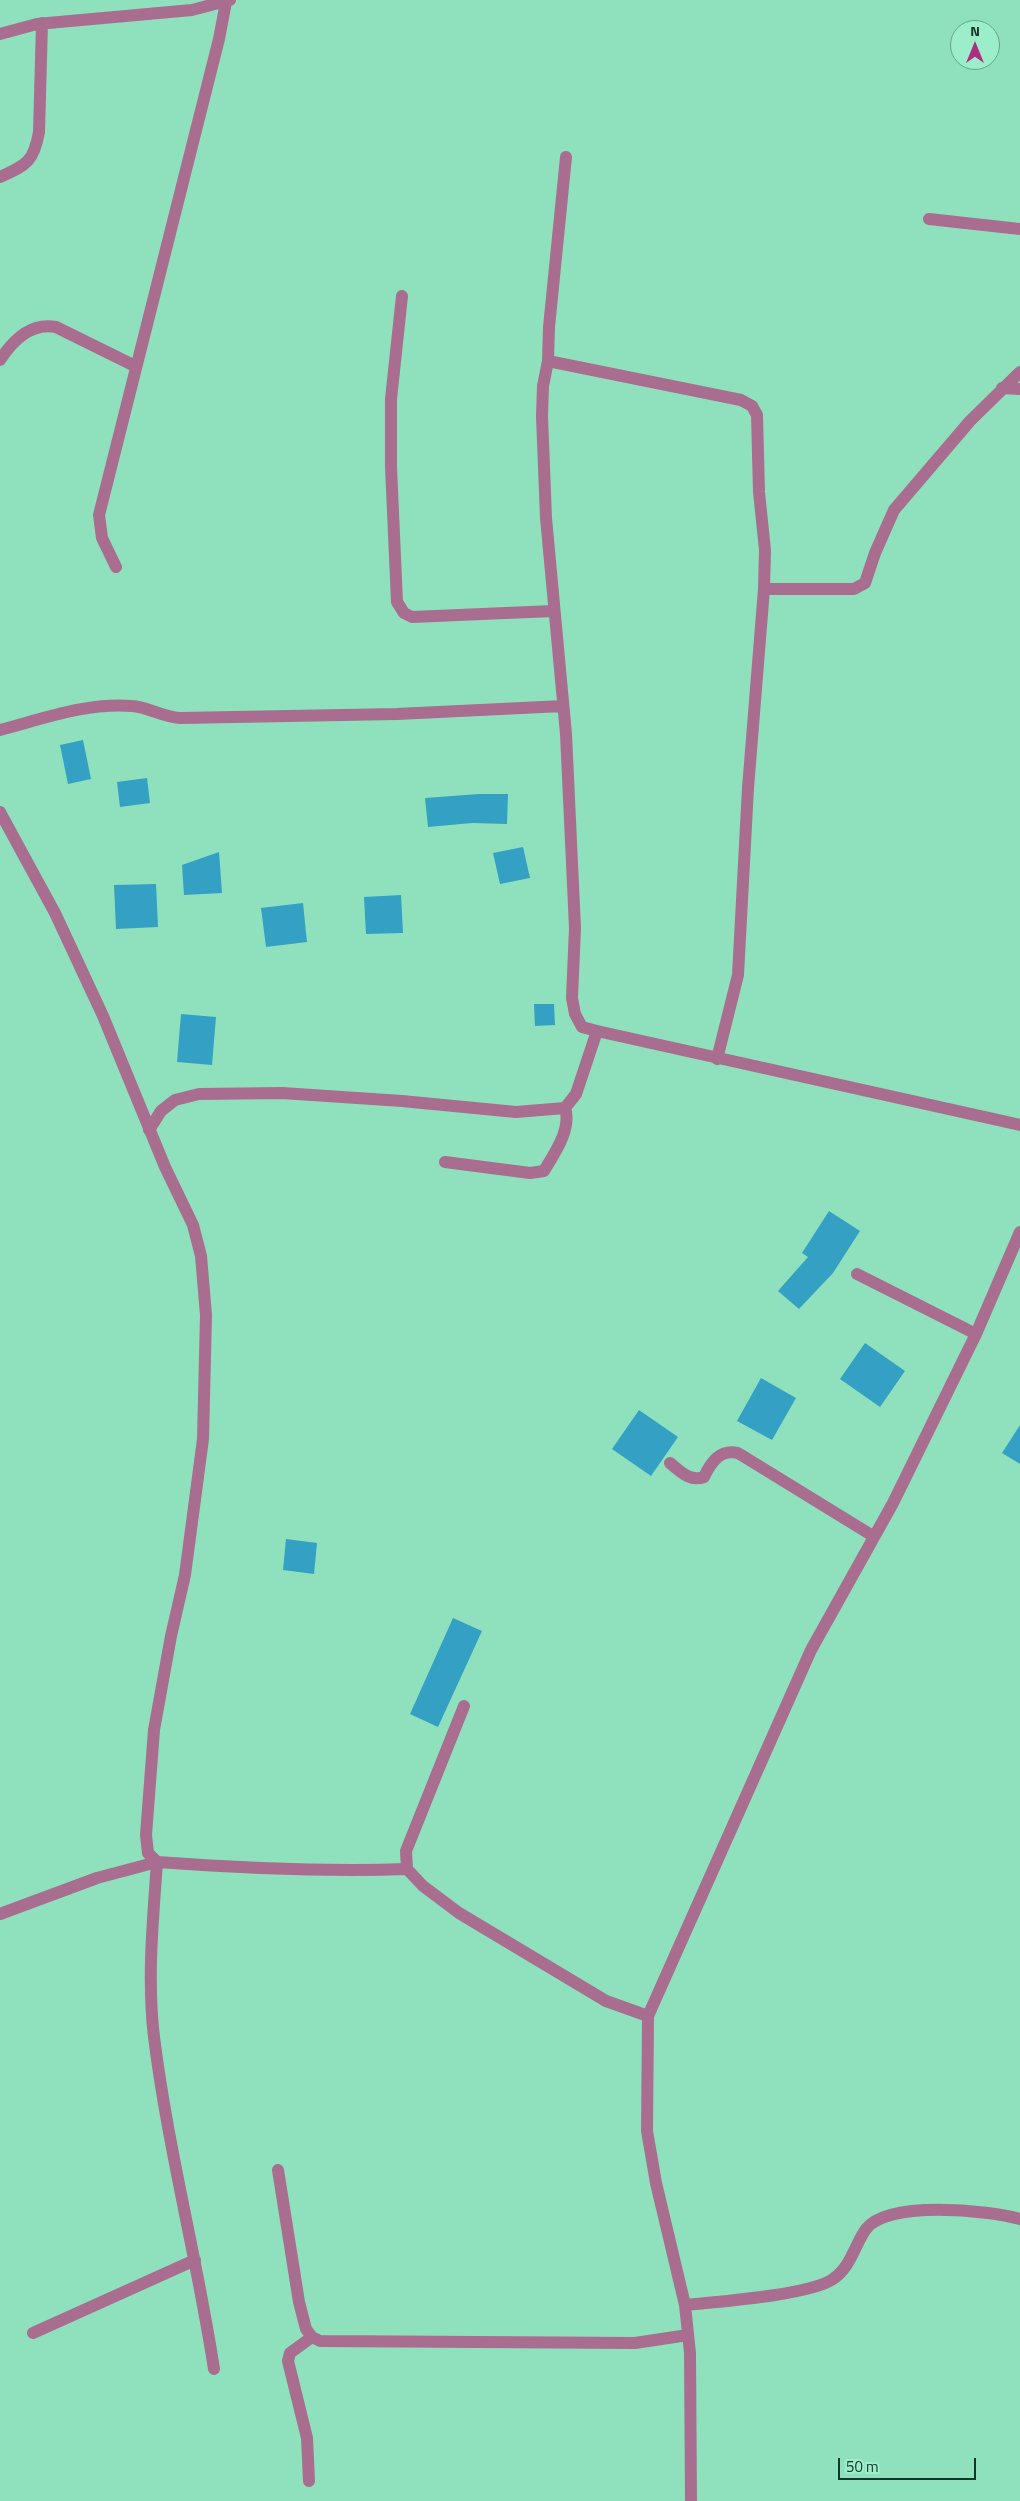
<!DOCTYPE html>
<html>
<head>
<meta charset="utf-8">
<style>
  body { margin:0 }
  #map { position:relative; width:1020px; height:2501px; overflow:hidden; background:#8fe1bd; font-family:"Titillium Web",sans-serif }
  canvas { display:block }
  .north { position:absolute; left:950px; top:20px; width:50px; height:50px; box-sizing:border-box; background:#9ceeca; border:1px solid #65a489; border-radius:50%; rotate:0deg; font-size:14px; font-weight:700; line-height:20px; text-align:center; color:#133628 }
  .north::after { content:''; display:block; margin:auto; width:18px; height:22px; background:#ac2f81; clip-path:polygon(50% 0,100% 100%,50% 72%,0 100%) }
  .scale { position:absolute; left:838px; top:2458px; width:138px; height:22px; box-sizing:border-box; border:2px solid #133628; border-top:0; padding-left:6px; font-size:15px; line-height:18px; white-space:nowrap; color:#133628; -webkit-text-stroke:4px #9ceeca; paint-order:stroke }
</style>
</head>
<body>
<div id="map">
<canvas width="1020" height="2501"></canvas>
<div class="north">N</div>
<div class="scale">50 m</div>
</div>
<script>
const context = document.querySelector('canvas').getContext('2d');
context.lineJoin = 'round';
function paint(path, color) {
  context.fillStyle = color;
  context.fill(path, 'evenodd');
}
function strokePath(path, color, width, dash) {
  context.strokeStyle = color;
  context.lineWidth = width;
  context.lineCap = dash ? 'butt' : 'round';
  context.setLineDash(dash || []);
  context.stroke(path);
}
const building = new Path2D(`
  M83 740 91 779 68 784 60 745Z
  M147 778 150 803 120 807 117 782Z
  M479 794H508L507 824 472 823 428 827 425 798Z
  M523 847 530 878 500 884 493 853Z
  M219 852 222 893 184 895 182 865Z
  M156 884 158 927 116 929 114 885Z
  M401 895 403 933 366 934 364 897Z
  M303 903 307 942 266 947 261 908Z
  M534 1004H554L555 1025 535 1026Z
  M181 1014 216 1017 212 1065 177 1062Z
  M829 1211 860 1231 833 1273 799 1309 778 1291 808 1257 802 1253Z
  M865 1343 905 1371 880 1407 840 1379Z
  M761 1378 796 1398 772 1440 737 1421Z
  M639 1410 678 1437 651 1476 612 1449Z
  M1020 1425V1464L1002 1453Z
  M286 1539 317 1543 314 1574 283 1570Z
  M453 1618 482 1631 438 1727 410 1714Z`);
const minor = new Path2D(`
  M0 34 37 24 192 10 230 0
  M566 157 549 327 548 361 543 386 542 416 546 518 566 734 575 928 572 998 575 1014 582 1027 597 1031 1020 1125
  M0 177C27 165 34 161 39 132L42 23
  M929 219 1020 229
  M402 296 391 399V467L397 602 404 613 412 617 553 611
  M0 360C13 340 31 322 56 327L135 366
  M548 361 741 400 752 406 757 415 759 492 765 550 764 589 748 788 738 975 717 1059
  M1002 388 1020 389
  M116 567 102 538 99 515 219 39 226 2
  M764 589H854L865 583 875 553 894 510 970 421 1020 372
  M0 730C42 719 88 702 132 706 148 707 162 717 180 718L397 714 563 706
  M0 812 55 913 103 1016 165 1167 193 1225 201 1256 206 1315 203 1439 185 1575 171 1636 154 1730 146 1835 148 1853 157 1862C240 1868 324 1872 407 1869
  M149 1130 161 1111 175 1100 199 1094 282 1093 402 1101 516 1112 565 1108 576 1094 597 1031
  M445 1162 530 1173 544 1171C554 1154 572 1129 565 1108
  M857 1274 976 1334
  M670 1463C681 1472 690 1482 704 1477 711 1462 720 1449 738 1453L873 1536
  M464 1706 406 1851 407 1869 423 1886 459 1913 606 2001 648 2016
  M0 1914 97 1878 157 1862C153 1920 147 1979 154 2037 168 2149 197 2258 214 2369
  M278 2170 299 2302 306 2329 312 2337 320 2341 635 2343 688 2335
  M685 2305C716 2302 811 2295 833 2279 851 2267 854 2246 866 2229 888 2200 988 2210 1020 2219
  M33 2333 195 2260
  M309 2481 307 2438 288 2361 290 2353 312 2337
  M691 2501 690 2353 685 2305 656 2183 647 2131 648 2016 811 1650 893 1503 976 1334 1020 1232`);
paint(building, '#34a0c4');
strokePath(minor, '#a96d8f', 12);
</script>
</body>
</html>
